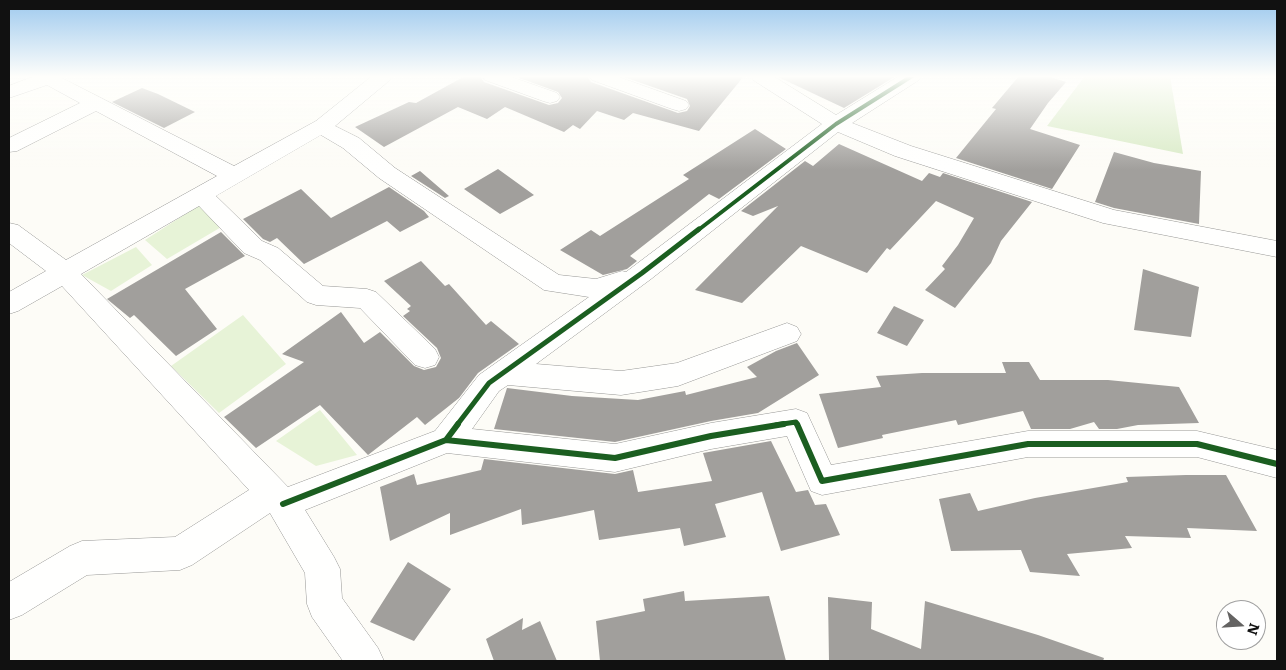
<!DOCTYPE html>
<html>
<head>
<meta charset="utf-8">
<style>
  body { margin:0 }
  #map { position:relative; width:1286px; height:670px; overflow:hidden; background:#fdfcf7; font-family:Literata,serif }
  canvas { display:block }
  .frame { position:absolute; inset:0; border:10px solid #111; pointer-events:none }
  .north { position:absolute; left:1216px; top:600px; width:50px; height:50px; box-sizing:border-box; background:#fff; border:1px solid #a0a0a0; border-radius:50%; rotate:109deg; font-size:14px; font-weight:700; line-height:20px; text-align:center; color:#111 }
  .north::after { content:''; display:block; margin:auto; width:18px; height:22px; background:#646362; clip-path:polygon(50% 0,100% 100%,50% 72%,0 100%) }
</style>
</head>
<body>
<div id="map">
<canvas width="1286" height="670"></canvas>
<div class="frame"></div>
<div class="north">N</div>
</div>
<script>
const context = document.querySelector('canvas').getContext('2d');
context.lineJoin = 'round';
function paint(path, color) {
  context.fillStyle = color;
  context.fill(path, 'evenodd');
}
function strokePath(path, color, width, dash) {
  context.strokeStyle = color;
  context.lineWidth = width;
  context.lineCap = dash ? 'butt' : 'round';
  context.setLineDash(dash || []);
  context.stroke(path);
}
const green = new Path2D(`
  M201 204 223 226 167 259 145 240Z
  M136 247 152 265 111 291 82 275Z
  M243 315 286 364 219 413 171 366Z
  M320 410 357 455 316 466 276 441Z`);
const forest = new Path2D(`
  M1085 76H1170L1183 154 1047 126Z`);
const building = new Path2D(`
  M465 76H480L484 82 549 105 558 103 562 98 558 92 514 76H587L591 82 678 113 687 111 690 106 687 99 621 76H744L699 131 633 113 624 120 597 111 580 129 573 125 564 132 505 107 487 119 458 107 384 147 355 127 409 102 416 103Z
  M776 76H896L844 108Z
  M1019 76H1047L1066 82 1048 103 1030 129 1080 145 1052 189 956 158 996 109 992 108Z
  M142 88 158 94 195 112 164 128 112 102Z
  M755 129 786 149 719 199 709 194 630 256 637 261 627 269 603 275 560 250 591 230 600 236 689 179 683 175Z
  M839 144 922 181 929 173 940 177 943 173 1032 202 1001 241 991 263 955 308 925 290 945 269 942 266 958 245 974 218 936 201 890 250 887 248 867 273 801 246 742 303 695 290 778 206 753 216 741 211 805 161 813 166Z
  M1114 152 1154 163 1201 171 1199 224 1114 208 1095 202Z
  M498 169 534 195 500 214 464 189Z
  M420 171 449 196 445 198 411 176Z
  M389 187 424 211 429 217 400 232 387 221 304 264 277 238 270 242 263 239 243 219 301 189 331 218Z
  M221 232 245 256 185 289 217 329 176 356 134 315 130 318 107 299Z
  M421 261 445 286 449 284 486 325 491 321 519 344 478 373 459 398 425 425 417 417 368 455 320 405 256 448 224 417 304 362 282 354 341 312 364 343 380 332 414 366 424 370 436 367 441 358 437 348 403 316 410 311 407 309 411 306 384 281Z
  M1143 269 1199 287 1191 337 1134 330Z
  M894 306 924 320 907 346 877 333Z
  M797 343 819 375 758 413 711 421 615 442 494 429 507 388 572 396 638 400 685 391 686 395 757 377 747 367 776 351Z
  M1002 362H1029L1040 380H1108L1179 387 1199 423 1138 425 1117 429H1099L1094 422 1070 429H1031L1023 411 958 425 956 420 882 435 883 438 838 448 819 394 881 387 876 376 922 373H1006Z
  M771 441 796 492 808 490 815 505 826 504 840 535 781 551 762 492 715 504 726 537 684 546 680 528 599 540 594 510 522 525 521 509 450 535V513L390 541 380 487 414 474 417 485 481 470 484 459 615 474 633 470 638 492 712 481 703 453Z
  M1186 475H1226L1257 531 1187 528 1191 538 1125 536 1132 548 1067 554 1080 576 1030 572 1021 550 951 551 939 499 970 493 978 511 1035 498 1128 482 1126 477Z
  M408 562 451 589 414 641 370 622Z
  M684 591 685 601 769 596 786 661H600L596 621 645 611 643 599Z
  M828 597 872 602 871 629 921 649 925 601 1038 635 1104 658 1103 661H829Z
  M523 618 522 630 540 621 557 661H494L486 639Z`);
const minor = new Path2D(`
  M35 76H58L234 166 316 121 372 76H392L390 80 335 126 359 138 395 168 559 275 596 279 622 271 626 272 822 124 753 80 751 76H773L836 115 899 76H921L919 80 852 123 911 146 1114 210 1277 241V257L1103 223 895 156 838 132 651 279 536 364 621 371 677 363 787 323 797 327 801 334 797 341 678 386 621 395 508 385 499 391 472 429 615 444 711 423 796 409 807 413 831 465 1028 431H1197L1277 450V478L1197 457H1028L822 495 811 491 787 436 711 449 615 472 447 453 305 510 334 557 340 569 342 598 378 648 384 661H343L312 617 307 604 305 573 270 513 192 565 180 570 87 575 22 615 9 620V582L70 546 82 541 175 537 249 490 62 286 18 311 9 314V292L46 271 9 243V223L18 225 66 260 217 176 96 111 17 151 9 152V138L80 103 47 85 9 98V86ZM321 135 343 148 379 178 544 290 589 297 479 375 435 431 288 487 81 274 199 206 244 253 260 260 307 302 316 305 360 308 415 365 425 368 435 365 439 357 435 349 376 292 367 289 323 286 278 248 262 241 216 196Z
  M482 76H509L557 93 560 97 557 101 550 103 543 101 485 80Z
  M589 76H616L686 101 689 105 686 109 679 111 672 109 592 80Z`);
const cyclewayFar2 = new Path2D(`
  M697 231 836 124 912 76`);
const cyclewayFar1 = new Path2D(`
  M457 425 489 383 642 273 699 229
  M776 425 796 422 797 425`);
const cycleway = new Path2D(`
  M797 424 822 481 1028 444H1197L1277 464
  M446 440 615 458 711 436 784 424
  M283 504 446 440 458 424`);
paint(green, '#e7f3d7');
paint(forest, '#d8eac5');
paint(building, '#a19f9c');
strokePath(minor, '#979795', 1);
paint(minor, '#fffffe');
strokePath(cyclewayFar2, '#1b5e20', 4);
strokePath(cyclewayFar1, '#1b5e20', 5);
strokePath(cycleway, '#1b5e20', 6);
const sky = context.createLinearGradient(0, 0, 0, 170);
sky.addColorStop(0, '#9dc9ee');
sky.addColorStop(0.45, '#fefefb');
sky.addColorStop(1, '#fefefb00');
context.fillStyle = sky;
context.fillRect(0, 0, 1286, 170);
</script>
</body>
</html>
